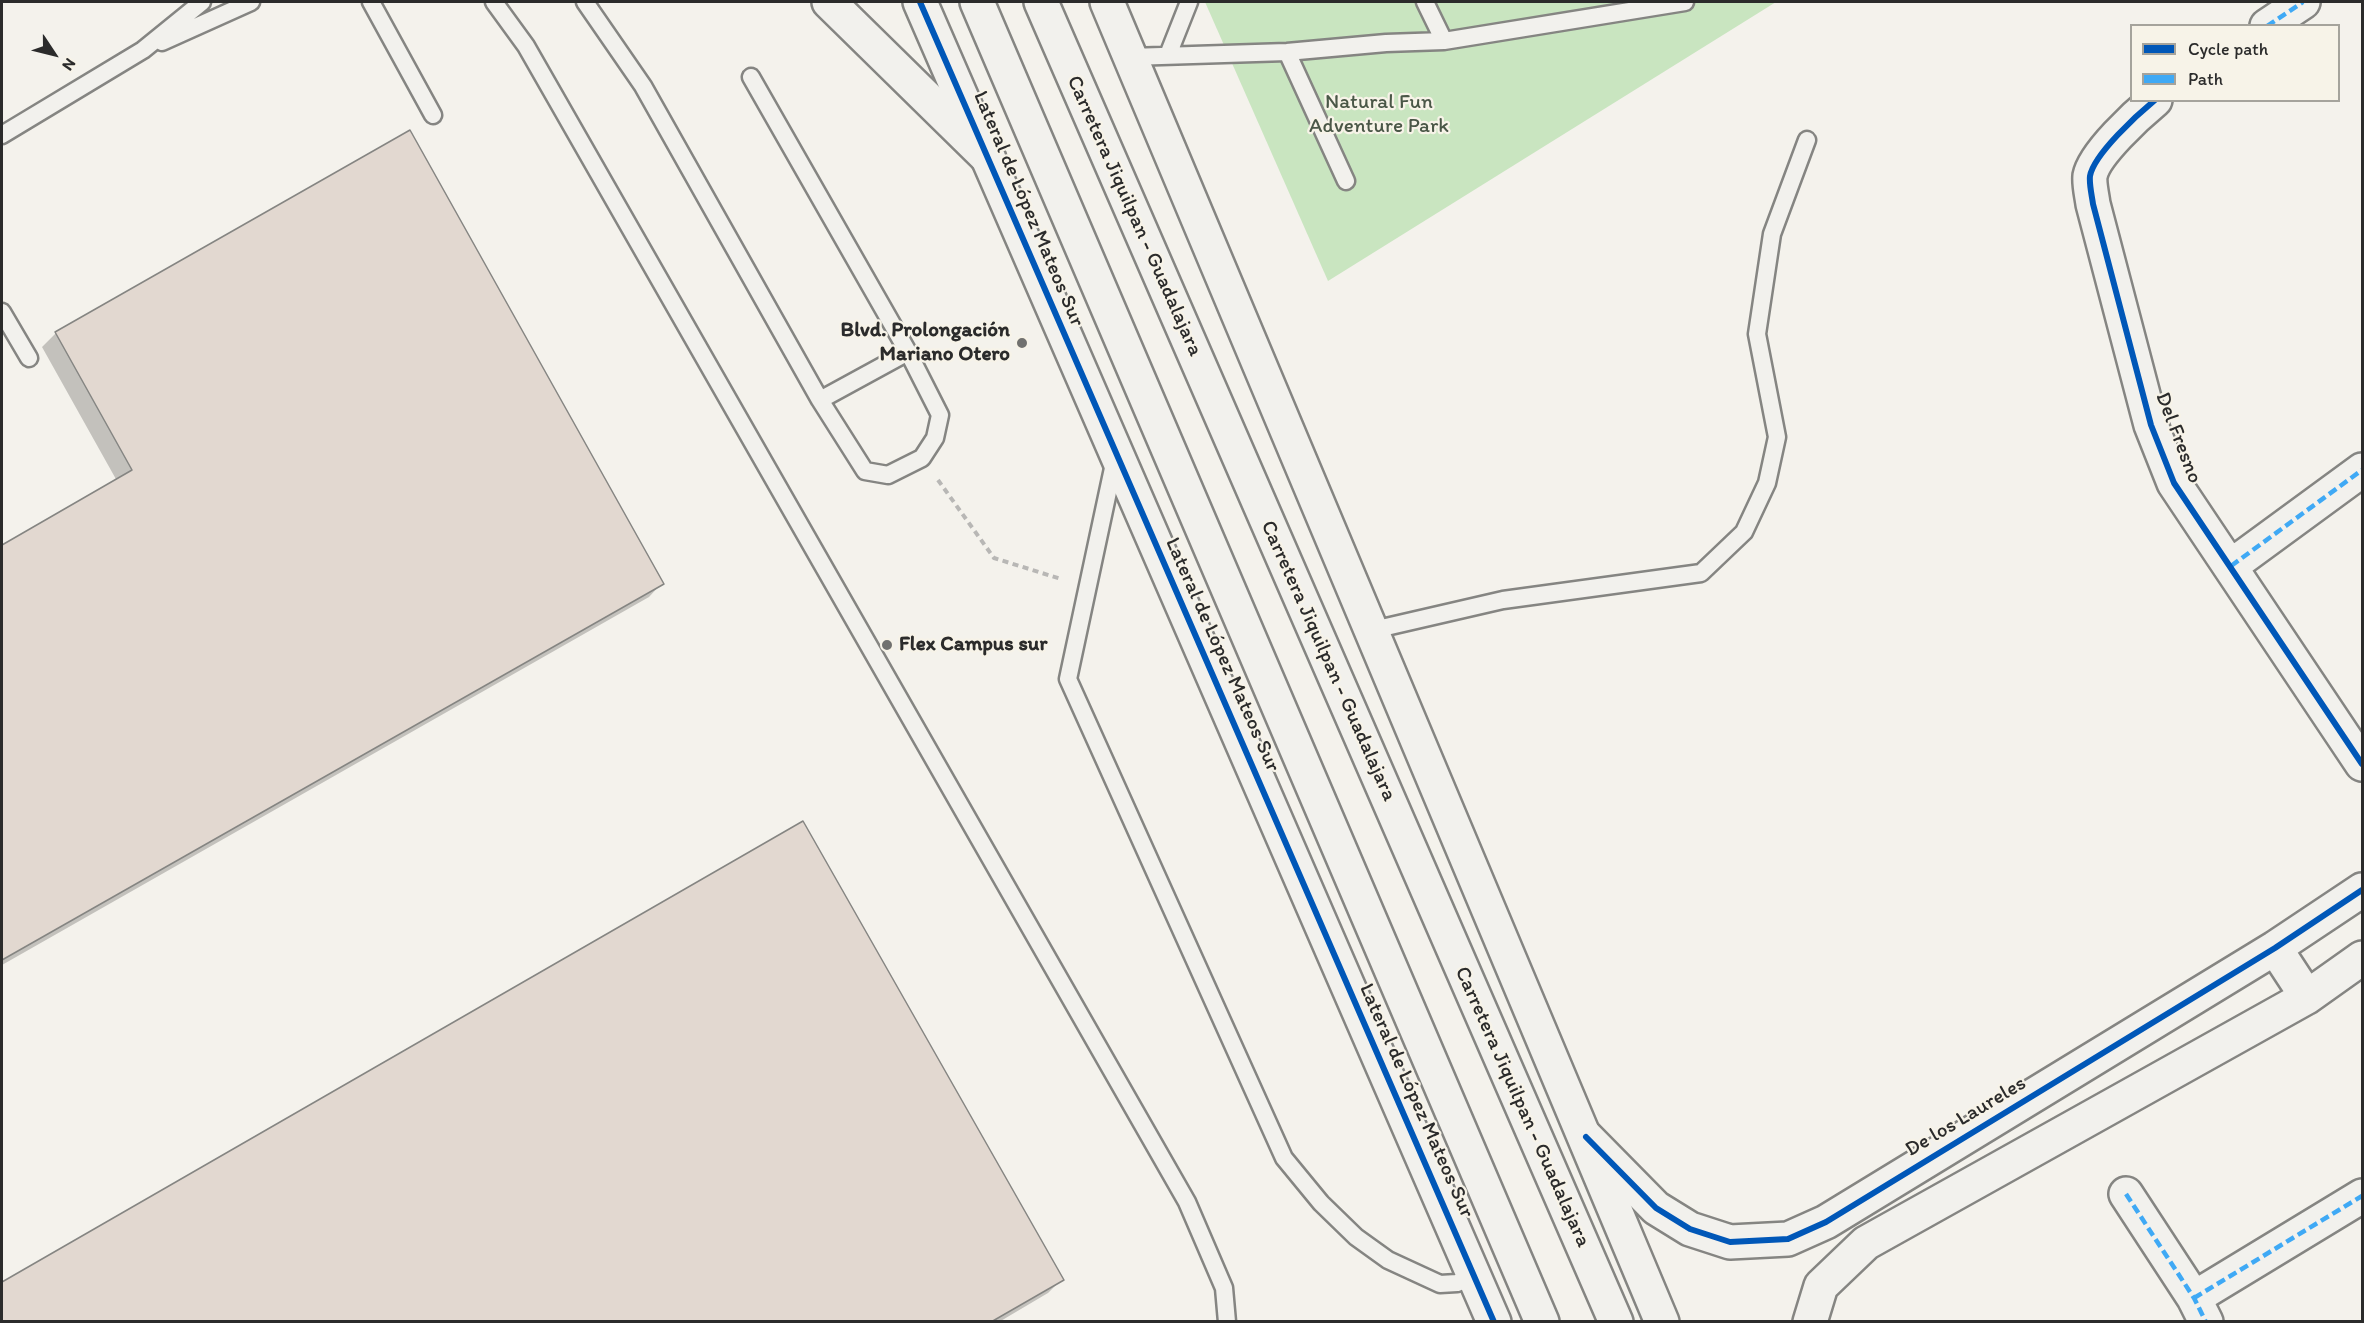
<!DOCTYPE html>
<html>
<head>
<meta charset="utf-8">
<style>
  body { margin:0 }
  #map { position:relative; width:2364px; height:1323px; overflow:hidden; background:#f4f2ec; font-family:Itim,sans-serif }
  canvas { display:block }
  .frame { position:absolute; inset:0; border:3px solid #2b2b2b; pointer-events:none }
  .legend { position:absolute; left:2130px; top:24px; width:210px; height:78px; box-sizing:border-box; background:#f7f3e8; border:2px solid #a5a39c; margin:0; padding:8px 10px; list-style:none; font-size:18px; color:#2b2b2b }
  .legend li { display:flex; align-items:center; gap:12px; height:30px }
  .legend b { width:30px; border:2px solid #a5a39c }
  .north { position:absolute; left:24px; top:24px; width:60px; height:60px; -webkit-text-stroke:4px #f7f3e8; paint-order:stroke; rotate:125deg; font-size:16px; font-weight:700; line-height:24px; text-align:center; color:#2b2b2b }
  .north::after { content:''; display:block; margin:auto; width:21px; height:27px; background:#2b2b2b; clip-path:polygon(50% 0,100% 100%,50% 72%,0 100%) }
</style>
</head>
<body>
<div id="map">
<canvas width="2364" height="1323"></canvas>
<div class="frame"></div>
<ul class="legend">
<li><b style="height:8px;background:#0057b8"></b>Cycle path</li>
<li><b style="height:8px;background:#3fa9f5"></b>Path</li>
</ul>
<div class="north">N</div>
</div>
<script>
const context = document.querySelector('canvas').getContext('2d');
context.lineJoin = 'round';
function paint(path, color) {
  context.fillStyle = color;
  context.fill(path, 'evenodd');
}
function strokePath(path, color, width, dash) {
  context.strokeStyle = color;
  context.lineWidth = width;
  context.lineCap = dash ? 'butt' : 'round';
  context.setLineDash(dash || []);
  context.stroke(path);
}
function drawText(font, color, halo, rows, align = 'center') {
  context.font = font + ' Itim,sans-serif';
  context.lineWidth = 4.5;
  context.setLineDash([]);
  context.textBaseline = 'middle';
  context.strokeStyle = halo;
  context.fillStyle = color;
  for (const [text, x, y, turn = 0] of rows) {
    context.save();
    context.translate(x, y);
    context.rotate((+turn || 0) * Math.PI / 180);
    context.textAlign = isNaN(turn) ? turn : align;
    if (halo) context.strokeText(text, 0, 0);
    context.fillText(text, 0, 0);
    context.restore();
  }
}
const green = new Path2D(`
  M1205 2H1776L1328 281Z`);
const shadow = new Path2D(`
  M56 333 662 583 649 597 2 965V547L117 481 42 347Z
  M803 823 1062 1279 1048 1293 999 1322H2V1283Z`);
const building = new Path2D(`
  M410 130 664 584 2 960V545L132 470 55 332Z
  M803 821 1064 1280 991 1322H2V1282Z`);
const path = new Path2D(`
  M938 480 994 558 1061 579`);
const service = new Path2D(`
  M371 2 433 115
  M494 2 526 46 1187 1202 1224 1288 1227 1322
  M585 2 643 86 820 400 865 471 888 475 922 458 935 438 940 415 908 352 751 77
  M1425 2 1444 41
  M162 42 251 2
  M1287 52 1346 181
  M1168 55 1189 2
  M1130 57 1287 52 1386 43 1444 41 1685 2
  M2 135 143 50 202 2
  M2 312 29 358
  M820 400 908 352
  M1115 459 1068 679 1284 1158 1321 1203 1356 1237 1388 1260 1440 1284 1457 1283 1474 1276
  M1373 630 1503 600 1701 573 1744 532 1767 483 1777 437 1757 334 1772 234 1807 140`);
const minor = new Path2D(`
  M2267 26 2303 2
  M2155 100C2138 114 2094 154 2090 176 2089 184 2092 196 2093 204L2151 425 2174 483 2362 764
  M2231 566 2362 470
  M2275 948 2307 997
  M1586 1137 1656 1208 1690 1229 1730 1242 1788 1239 1826 1222 2275 948 2362 890
  M2126 1194 2194 1298 2206 1322
  M2194 1298 2362 1196
  M1810 1322 1821 1286 1866 1243 2307 997 2362 958`);
const tertiary = new Path2D(`
  M920 2 1494 1322
  M1107 2 1662 1322`);
const primary = new Path2D(`
  M829 2 989 159`);
const trunk = new Path2D(`
  M977 2 1542 1322
  M1041 2 1616 1322`);
const quiet = new Path2D(`
  M2267 26 2303 2
  M2231 566 2362 470
  M2126 1194 2194 1298 2206 1322
  M2194 1298 2362 1196`);
const cycleway = new Path2D(`
  M920 2 1494 1322
  M2155 100C2138 114 2094 154 2090 176 2089 184 2092 196 2093 204L2151 425 2174 483 2362 764
  M1586 1137 1656 1208 1690 1229 1730 1242 1788 1239 1826 1222 2275 948 2362 890`);
const markers = [
  [1022,343,6,"#71716f"],
  [887,645,6,"#71716f"]
];
const parkNames = [
  ["Natural Fun",1379,103],
  ["Adventure Park",1379,127]
];
const streetNames = [
  ["Lateral de López Mateos Sur",1028,209,67],
  ["Carretera Jiquilpan - Guadalajara",1134,216,66],
  ["Del Fresno",2178,438,69],
  ["Lateral de López Mateos Sur",1222,655,66],
  ["Carretera Jiquilpan - Guadalajara",1328,661,66],
  ["Lateral de López Mateos Sur",1416,1101,66],
  ["Carretera Jiquilpan - Guadalajara",1522,1107,66],
  ["De los Laureles",1966,1117,-31]
];
const poiNames = [
  ["Blvd. Prolongación",1010,331],
  ["Mariano Otero",1010,355],
  ["Flex Campus sur",899,645,"left"]
];
paint(green, '#c9e5c0');
paint(shadow, '#0003');
paint(building, '#e2d8d0');
strokePath(building, '#858582', 1.5);
strokePath(service, '#858582', 21);
strokePath(minor, '#858582', 38);
strokePath(tertiary, '#858582', 38);
strokePath(primary, '#858582', 38);
strokePath(trunk, '#858582', 38);
strokePath(path, '#b8b7b5', 4, [6, 4.5]);
strokePath(service, '#f2f1ed', 16);
strokePath(minor, '#f2f1ed', 33);
strokePath(tertiary, '#f2f1ed', 33);
strokePath(primary, '#f2f1ed', 33);
strokePath(trunk, '#f2f1ed', 33);
strokePath(quiet, '#3fa9f5', 4.5, [9, 4.5]);
strokePath(cycleway, '#0057b8', 6);
for (const [x, y, r, color] of markers) {
  const dot = new Path2D();
  dot.arc(x, y, r, 0, 2 * Math.PI);
  context.fillStyle = color;
  context.fill(dot);
  strokePath(dot, '#f7f3e8', 2);
}
drawText('21px', '#4a5747', '#f7f3e8', parkNames);
drawText('21px', '#2b2b2b', '#f7f3e8', streetNames);
drawText('bold 21px', '#2b2b2b', '#f7f3e8', poiNames, 'right');
</script>
</body>
</html>
